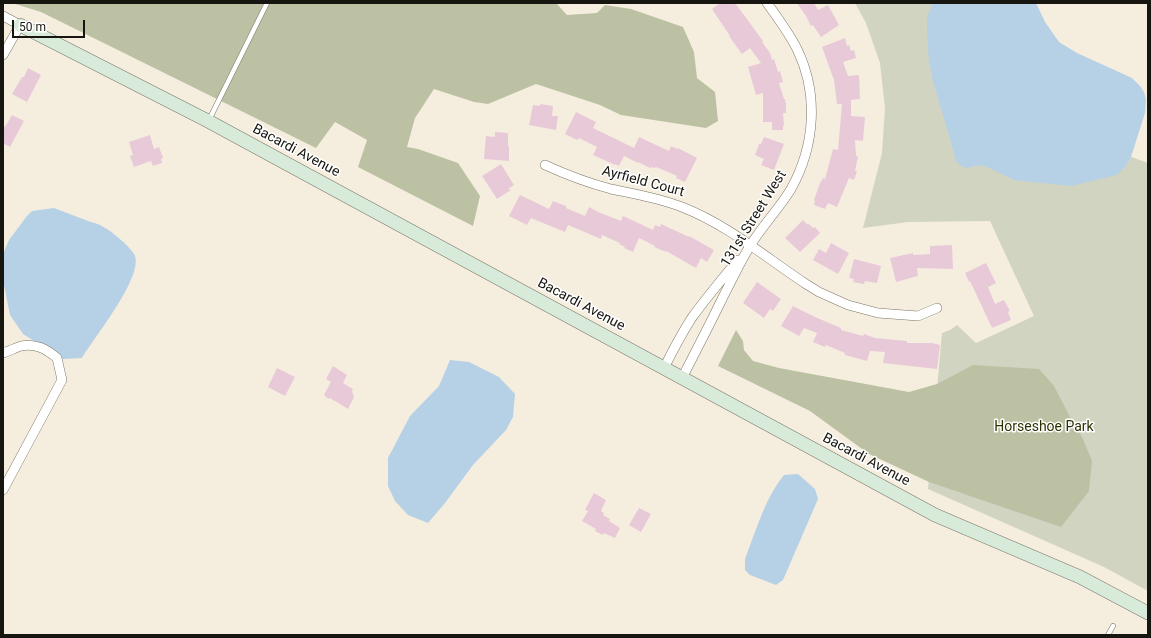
<!DOCTYPE html>
<html>
<head>
<meta charset="utf-8">
<style>
  body { margin:0 }
  #map { position:relative; width:1151px; height:638px; overflow:hidden; background:#f5eedf; font-family:Roboto,sans-serif }
  canvas { display:block }
  .frame { position:absolute; inset:0; border:4px solid #17150f; pointer-events:none }
  .scale { position:absolute; left:12px; top:20px; width:73px; height:18px; box-sizing:border-box; border:2px solid #17150f; border-top:0; padding-left:5px; font-size:12px; line-height:14px; white-space:nowrap; color:#17150f; -webkit-text-stroke:3px #fff; paint-order:stroke }
</style>
</head>
<body>
<div id="map">
<canvas width="1151" height="638"></canvas>
<div class="frame"></div>
<div class="scale">50 m</div>
</div>
<script>
const context = document.querySelector('canvas').getContext('2d');
context.lineJoin = 'round';
function paint(path, color) {
  context.fillStyle = color;
  context.fill(path, 'evenodd');
}
function strokePath(path, color, width, dash) {
  context.strokeStyle = color;
  context.lineWidth = width;
  context.lineCap = dash ? 'butt' : 'round';
  context.setLineDash(dash || []);
  context.stroke(path);
}
function drawText(font, color, halo, rows, align = 'center') {
  context.font = font + ' Roboto,sans-serif';
  context.lineWidth = 3;
  context.setLineDash([]);
  context.textBaseline = 'middle';
  context.strokeStyle = halo;
  context.fillStyle = color;
  for (const [text, x, y, turn = 0] of rows) {
    context.save();
    context.translate(x, y);
    context.rotate((+turn || 0) * Math.PI / 180);
    context.textAlign = isNaN(turn) ? turn : align;
    if (halo) context.strokeText(text, 0, 0);
    context.fillText(text, 0, 0);
    context.restore();
  }
}
const green = new Path2D(`
  M855 3H1023L972 99 1148 163V591L1104 567 928 489 942 333 950 330 957 325 976 343 1034 316 990 221 908 222 863 228 882 153 885 108 880 63 866 23Z`);
const forest = new Path2D(`
  M12 3H556L567 15 597 13 605 5 631 9 683 27 694 52 697 78 715 92 718 121 706 128 621 115 600 105 536 84 488 104 474 102 434 89 415 118 407 147 418 149 458 163 480 196 473 226 358 167 367 140 335 122 316 148 41 12Z
  M736 330 743 341 744 350 753 361 779 368 909 392 937 384 973 365 1039 369 1054 386 1070 417 1082 437 1092 461 1089 491 1061 527 929 482 869 454 810 411 718 366Z`);
const water = new Path2D(`
  M933 3H1036L1045 22 1059 42 1077 53 1132 78 1140 86 1144 92 1146 100 1145 113 1131 157 1127 164 1117 175 1071 186 1014 180 987 167 980 165 966 168 960 165 956 161 952 146 933 81 929 62 927 34V17L931 7Z
  M54 208C65 212 77 217 88 221 94 223 100 224 105 228 113 232 130 247 134 254 146 274 93 339 82 358L63 359 23 334 10 315 3 280V254L9 240 27 216 32 211Z
  M450 360 469 362 499 377 515 394 513 417 506 430 473 465 445 503 428 523 408 515 395 501 388 486V458L410 416 439 386Z
  M798 474 815 489 818 499 783 580 776 585 750 575 745 570V559C756 531 765 498 784 475Z`);
const building = new Path2D(`
  M720 3H735L744 15 763 41 762 42 770 53 772 60 774 59 778 72 780 71 783 82 779 83 784 99H785V103L786 102V113H783L784 126H783V130H772V122H763V93L756 95 748 67 761 63 750 48 742 54 729 36H730L712 9Z
  M797 3H814L818 10 828 5 839 25 821 37 813 25 811 26 806 16Z
  M845 38 847 46 849 45 851 51 854 50 856 58 843 62 848 76 859 75 860 99 851 100V116L865 117 863 141 855 140 856 156H858L855 171H857L854 180 849 178 837 207 828 203 825 209 814 205 815 201 814 200 820 183 823 178 825 179 833 149 838 150 842 104H837L834 80 822 47Z
  M28 68 41 75 27 102 12 94 22 77H24Z
  M540 104 553 106 552 116H558L556 130 529 125 533 105 540 106Z
  M576 112 596 122 593 128 634 148 639 137 669 151 671 146 677 149 678 148 697 158 685 182 676 178 677 176 656 167 655 168 651 167 650 168 638 162V163L624 156 619 166 615 164V165L593 155 597 147 579 138 577 140 565 134Z
  M12 115 24 121 10 147 3 143V126L5 127Z
  M495 132 508 133V146H509V161L484 159 486 136 495 137Z
  M150 135 154 149 159 147 163 158 161 159 162 163 153 166 151 161 134 167 130 156 133 155 129 142Z
  M764 137 784 144 774 170 761 165 764 159 755 155 759 144H761Z
  M501 164 514 185 508 189 511 190 497 199 482 176Z
  M520 195 549 209 553 201 566 206V208L585 216 589 207 598 212 621 221 623 216 653 230 655 225 660 227 661 224 689 237V236L714 250 707 262 701 258 696 268 666 251V252L654 247 655 246 639 238 633 252 624 248 625 247 619 244 620 243 602 235 601 239 568 225 565 232 531 218 527 225 509 216Z
  M803 220 808 225 809 224 813 228 815 227 820 233 800 252 785 238Z
  M831 243 849 253 838 274 813 260 819 249 826 253Z
  M952 245 953 269 917 268 918 276 896 282 890 258 913 253V255L930 254V246Z
  M854 259 881 266 877 283 865 281 864 284 853 282 854 279 849 278Z
  M986 263 996 283 988 287 995 304 1004 300 1010 311 1008 312 1011 320 992 328 970 281 969 282 965 273Z
  M757 282 781 299 773 311 770 309 764 318 743 303Z
  M793 306 815 317 841 328V330L863 336 864 334 875 338 907 341V343H932L940 345 937 369 883 363 885 352 870 351 867 361 845 355V353L826 345 825 347 813 342 817 333 804 328 799 336 781 326Z
  M333 366 347 375 343 383 353 389 352 391 354 397 348 409 330 398 329 399 326 397 324 395 331 382 326 379Z
  M277 368 295 377 285 396 268 387Z
  M594 493 606 500 601 511 604 513 603 515 610 519 609 521 620 528 615 538 604 533 603 535 595 531 596 529 582 521 588 511 585 510Z
  M639 508 651 514 641 532 629 525Z`);
const lane = new Path2D(`
  M209 120 267 3
  M1108 635 1113 626`);
const street = new Path2D(`
  M3 16 20 25 3 55
  M545 165C567 175 588 183 611 189 635 194 659 198 682 207 728 225 765 257 806 284L819 292 848 305 878 313 918 316 937 308
  M3 353C9 351 15 348 21 346 36 343 46 349 57 358L62 380 3 490
  M664 368C672 352 681 335 691 319 706 298 722 279 738 260
  M682 378C696 351 710 324 723 297 732 280 740 262 750 246 762 226 779 209 791 189 815 146 819 94 797 49 789 33 778 18 767 3`);
const secondary = new Path2D(`
  M20 25 208 121 935 515 1080 577 1148 613`);
const streetNames = [
  ["Bacardi Avenue",296,151,28],
  ["Ayrfield Court",643,182,15],
  ["131st Street West",754,219,-58],
  ["Bacardi Avenue",581,305,28],
  ["Bacardi Avenue",866,460,28]
];
const parkNames = [
  ["Horseshoe Park",1044,427]
];
paint(green, '#d1d4c1');
paint(forest, '#bcc1a4');
paint(water, '#b6d0e5');
paint(building, '#e8c9d8');
strokePath(lane, '#7b7567', 5.5);
strokePath(street, '#7b7567', 10);
strokePath(secondary, '#7b7567', 14);
strokePath(lane, '#fff', 4.5);
strokePath(street, '#fff', 9);
strokePath(secondary, '#d8ebda', 13);
drawText('14px', '#17150f', '#fff', streetNames);
drawText('14px', '#2d3100', '#fff', parkNames);
</script>
</body>
</html>
